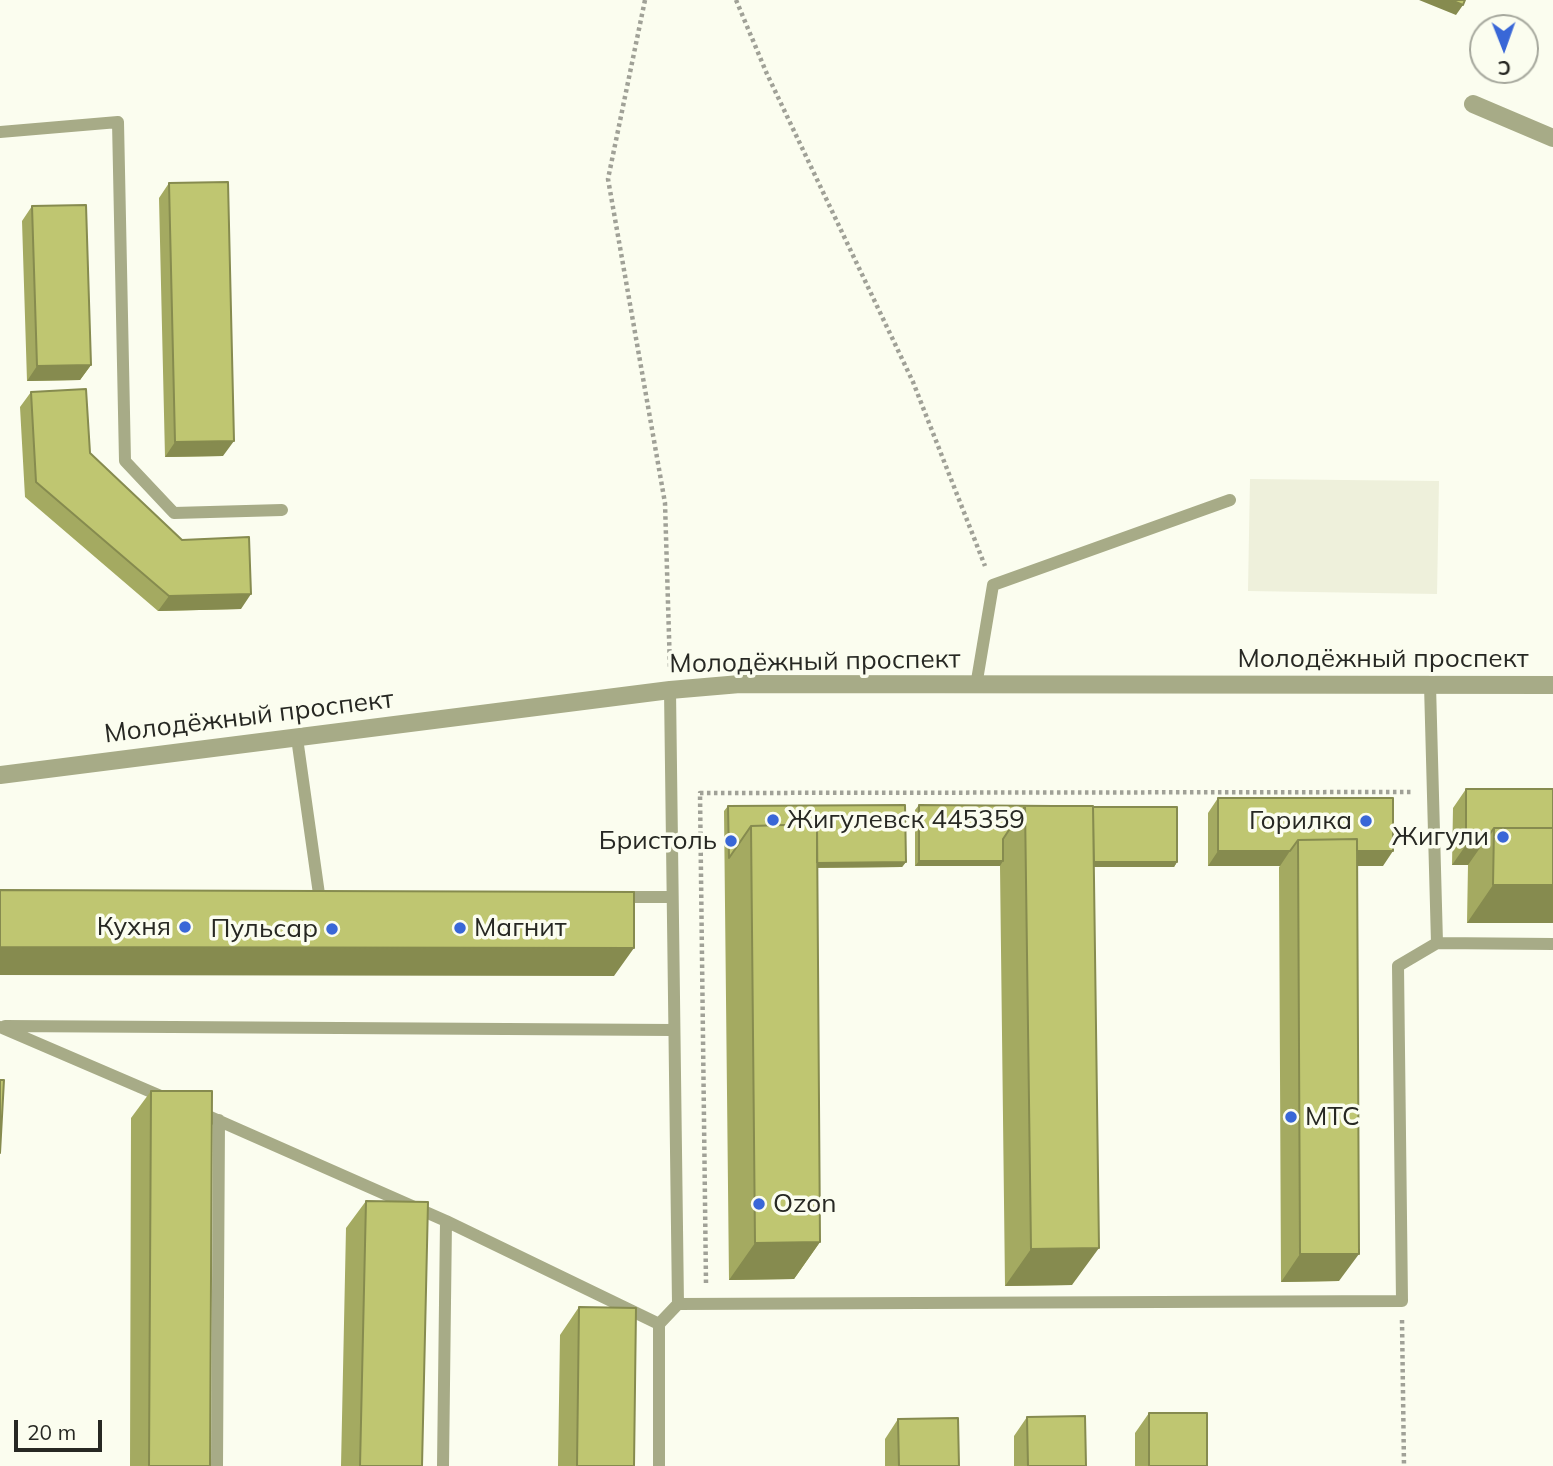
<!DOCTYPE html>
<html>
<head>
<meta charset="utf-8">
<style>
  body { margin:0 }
  #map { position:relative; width:1553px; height:1466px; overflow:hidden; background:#fbfdef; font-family:Mulish,sans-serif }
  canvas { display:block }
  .north { position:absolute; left:1469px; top:14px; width:70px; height:70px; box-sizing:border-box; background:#fbfdef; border:2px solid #a6a89d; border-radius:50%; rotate:179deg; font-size:19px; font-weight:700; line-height:28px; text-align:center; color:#272823 }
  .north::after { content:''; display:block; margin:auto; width:24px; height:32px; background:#3967d7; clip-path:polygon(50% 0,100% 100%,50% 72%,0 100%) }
  .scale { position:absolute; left:14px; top:1420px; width:88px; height:32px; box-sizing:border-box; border:4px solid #272823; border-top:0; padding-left:9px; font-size:21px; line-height:24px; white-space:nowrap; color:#272823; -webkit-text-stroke:5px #fbfdef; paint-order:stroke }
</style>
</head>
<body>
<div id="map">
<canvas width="1553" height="1466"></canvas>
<div class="north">С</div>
<div class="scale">20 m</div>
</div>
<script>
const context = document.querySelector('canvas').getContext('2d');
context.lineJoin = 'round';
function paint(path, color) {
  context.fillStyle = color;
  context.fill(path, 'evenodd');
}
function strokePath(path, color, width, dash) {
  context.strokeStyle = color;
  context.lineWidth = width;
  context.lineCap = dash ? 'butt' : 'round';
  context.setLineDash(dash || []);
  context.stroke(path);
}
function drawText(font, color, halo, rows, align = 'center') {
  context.font = font + ' Mulish,sans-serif';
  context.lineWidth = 7;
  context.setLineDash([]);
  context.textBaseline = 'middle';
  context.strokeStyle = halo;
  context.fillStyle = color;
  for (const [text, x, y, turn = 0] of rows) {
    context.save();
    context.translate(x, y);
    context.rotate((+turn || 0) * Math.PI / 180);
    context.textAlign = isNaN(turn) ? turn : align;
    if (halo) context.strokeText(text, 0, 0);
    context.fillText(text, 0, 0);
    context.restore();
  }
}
const built = new Path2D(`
  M1250 479 1439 481 1437 594 1248 591Z`);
const path = new Path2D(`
  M645 0 608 179 665 503 670 669
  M736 0 767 74 913 382 985 566
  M706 1283 700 793 1412 792
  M1402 1320 1404 1466`);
const lane = new Path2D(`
  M0 132 118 122 125 461 174 513 282 510
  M1430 685 1437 943
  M976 686 993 585 1230 500
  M297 738 319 894
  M619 897H671
  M5 1026 673 1030
  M0 1027 163 1097
  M199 1112 446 1221 659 1324 678 1304 670 690
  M678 1304 1402 1301 1398 966 1437 943 1553 944
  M217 1466 219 1120
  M443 1466 446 1221
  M659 1466V1324`);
const street = new Path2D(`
  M1473 104 1553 138
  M0 775 670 690 740 684 1553 685`);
const wall = new Path2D(`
  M169 183 223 456 165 457 159 198Z
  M32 206 91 365 80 380 27 381 22 221Z
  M31 392 90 453 182 540 241 609 158 611 25 497 20 407Z
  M1466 789H1553V923H1467L1468 865H1452L1453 808Z
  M1218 798 1383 866H1357L1339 1281 1281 1282 1279 867 1280 866H1208V813Z
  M919 805 1054 806 1177 862 1174 867H1094L1072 1285 1005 1286 1000 866H915V810Z
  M728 806 906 862 902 867 817 868 820 1242 794 1279 729 1280 724 811Z
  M151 1091 210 1466H130L131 1118Z
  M366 1201 422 1466H341L346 1228Z
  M579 1307 634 1466H558L560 1335Z
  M1149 1413 1207 1466H1135V1433Z
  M1027 1417 1086 1466H1014V1436Z
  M898 1419 959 1466H885V1439Z`);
const shadedWall = new Path2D(`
  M1419 0H1451L1463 5 1456 15Z
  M91 365 80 380 27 381 37 366Z
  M234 441 223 456 165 457 175 442Z
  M251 594 241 609 158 611 169 596Z
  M1466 845H1482L1468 865H1452Z
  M1218 851H1290L1280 866H1208Z
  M1298 851H1393L1383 866H1298Z
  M919 861H1003L1000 866H915Z
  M1071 861 1177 862 1174 867H1068Z
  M906 862 902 867 791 868 794 863Z
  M1493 885H1553V923H1467Z
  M0 947 634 948 614 976 0 975Z
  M820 1242 794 1279 729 1280 755 1243Z
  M1099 1248 1072 1285 1005 1286 1031 1249Z
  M1300 1254H1359L1339 1281 1281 1282Z`);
const building = new Path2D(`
  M1451 0H1465L1463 5Z
  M228 182 234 441 175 442 169 183Z
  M86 205 91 365 37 366 32 206Z
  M86 389 90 453 182 540 249 537 251 594 169 596 36 482 31 392Z
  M1466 789H1553V828H1494L1482 845H1466Z
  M1218 798H1393V851H1357V839L1298 840 1290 851H1218Z
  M905 805 906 862 817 863V824L751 826 729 858 728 806Z
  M919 805 1054 806H1025L1003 839V861H919Z
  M1025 806H1093L1099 1248 1031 1249Z
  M1093 807H1177V862H1094Z
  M817 824 820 1242 755 1243 751 826Z
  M1494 828H1553V885H1493Z
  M1357 839 1359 1254H1300L1298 840Z
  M0 890 634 892V948L0 947Z
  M0 1080H4L0 1153Z
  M151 1091H212L210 1466H149Z
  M366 1201 428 1202 422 1466H360Z
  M579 1307 636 1308 634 1466H577Z
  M1149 1413H1207V1466H1149Z
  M1085 1416 1086 1466H1028L1027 1417Z
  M958 1418 959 1466H899L898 1419Z`);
const markers = [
  [773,820,7,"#3967d7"],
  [1366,821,7,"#3967d7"],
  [1503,837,7,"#3967d7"],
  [731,841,7,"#3967d7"],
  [185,927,7,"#3967d7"],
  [460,928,7,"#3967d7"],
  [332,929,7,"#3967d7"],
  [1291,1117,7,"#3967d7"],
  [759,1204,7,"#3967d7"]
];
const streetNames = [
  ["Молодёжный проспект",1383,659],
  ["Молодёжный проспект",815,662,-1],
  ["Молодёжный проспект",249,717,-7]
];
const poiNames = [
  ["Жигулевск 445359",787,820,"left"],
  ["Горилка",1352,821],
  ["Жигули",1489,837],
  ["Бристоль",717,841],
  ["Кухня",171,927],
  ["Магнит",474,928,"left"],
  ["Пульсар",318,929],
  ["МТС",1305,1117,"left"],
  ["Ozon",773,1204,"left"]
];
paint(built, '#eef0db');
strokePath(path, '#a0a197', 4.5, [3.5, 3.5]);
strokePath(lane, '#a7ab87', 12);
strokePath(street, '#a7ab87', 18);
paint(wall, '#a4aa61');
paint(shadedWall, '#868b4f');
paint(building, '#bfc671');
strokePath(building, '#868b4f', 2);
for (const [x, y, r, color] of markers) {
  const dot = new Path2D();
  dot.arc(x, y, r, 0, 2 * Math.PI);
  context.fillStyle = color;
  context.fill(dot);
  strokePath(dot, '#fbfdef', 2.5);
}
drawText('26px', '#272823', '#fbfdef', streetNames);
drawText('26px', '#272823', '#fbfdef', poiNames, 'right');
</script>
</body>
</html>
